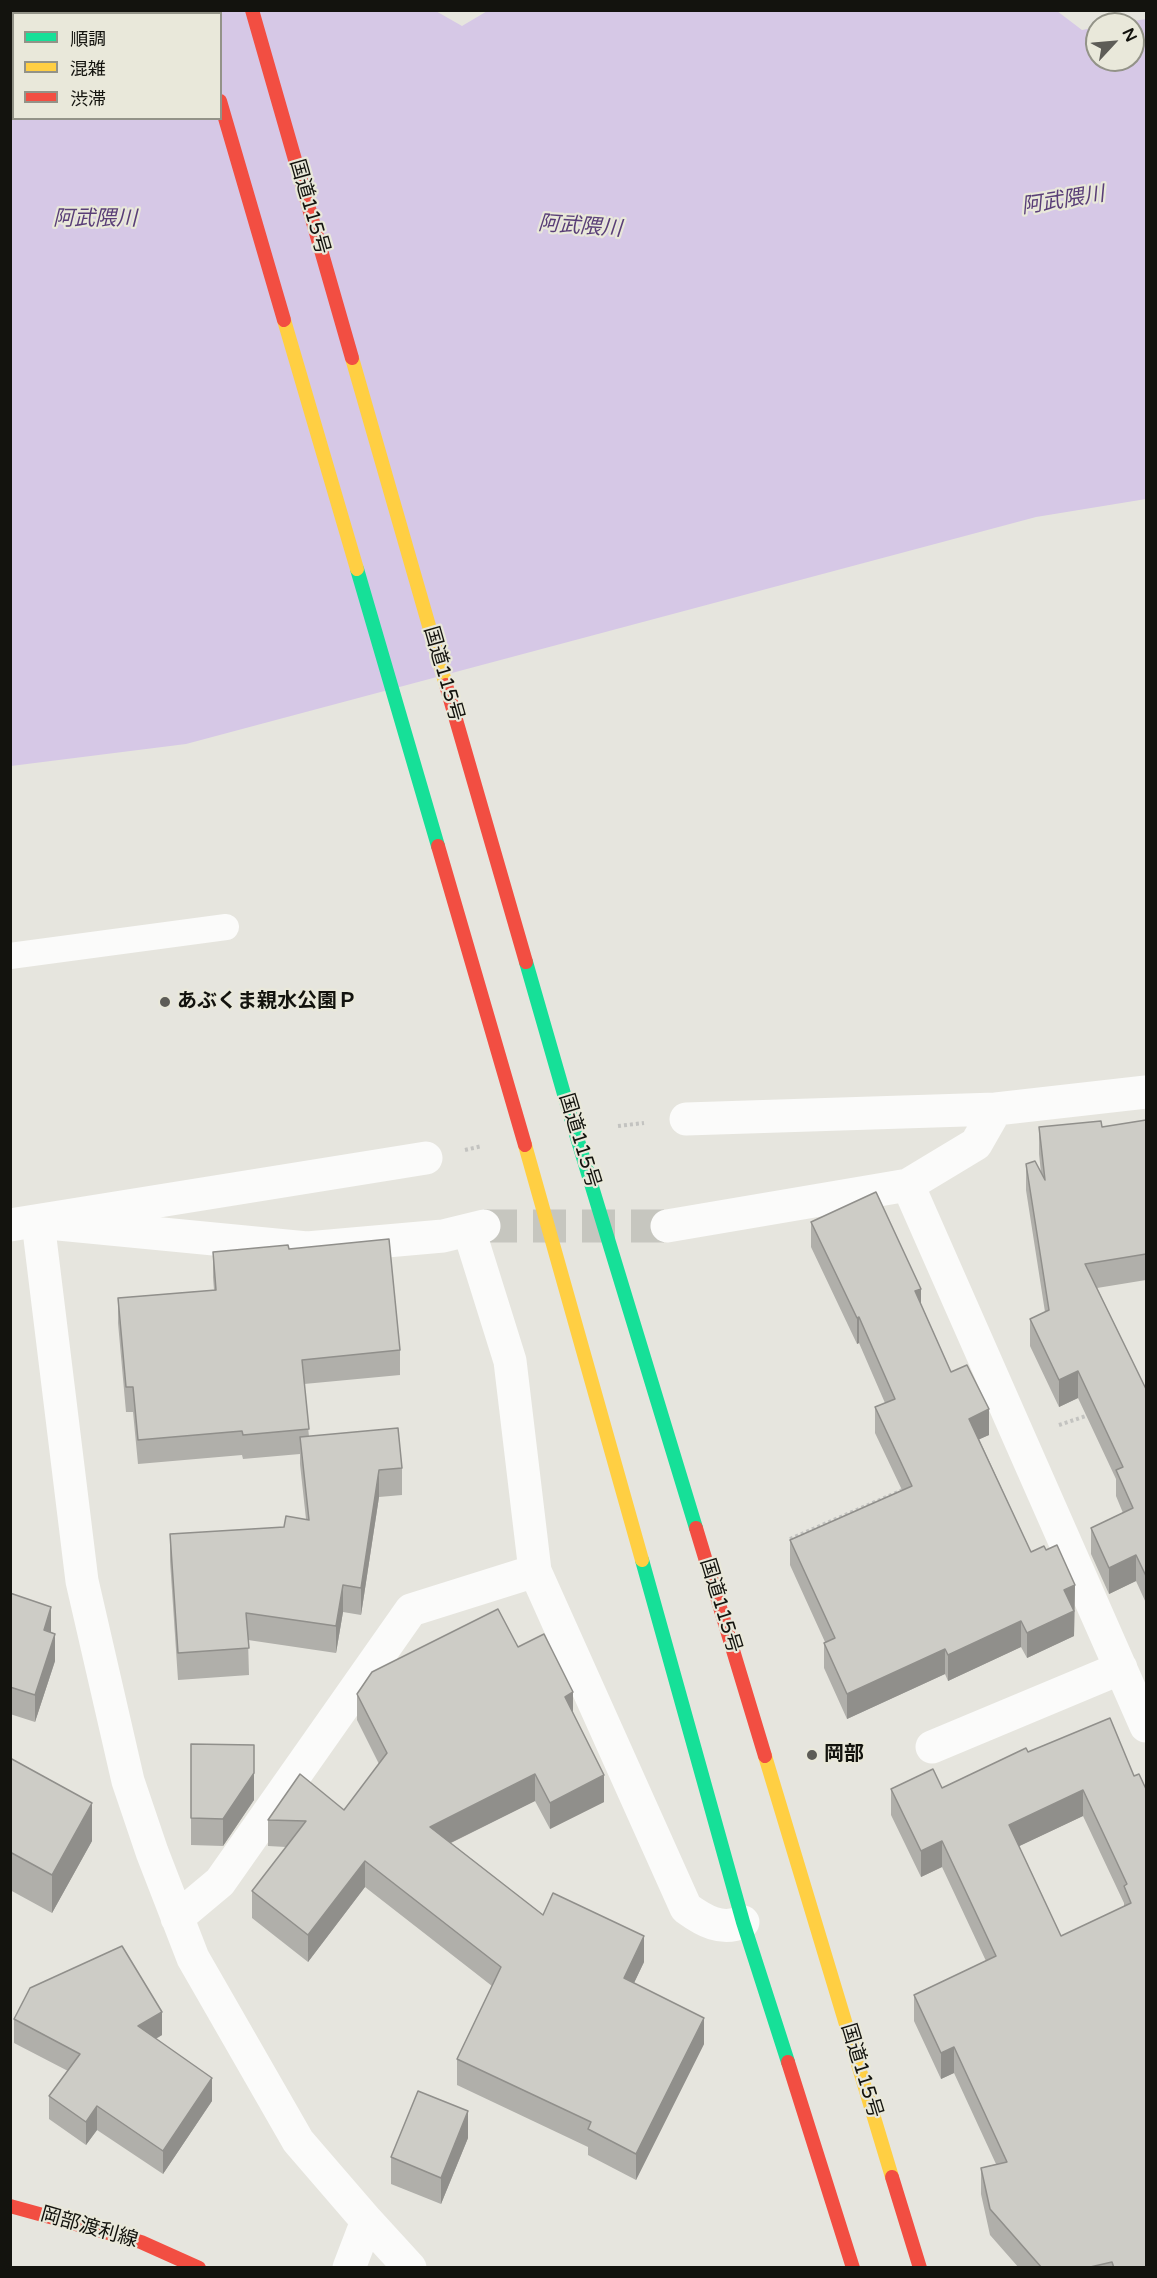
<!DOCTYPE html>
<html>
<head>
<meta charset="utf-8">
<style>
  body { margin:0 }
  #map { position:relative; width:1157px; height:2278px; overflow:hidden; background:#e6e5de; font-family:"Varela Round","Noto Sans JP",sans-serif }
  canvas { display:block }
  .frame { position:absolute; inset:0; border:12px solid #13130e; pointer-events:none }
  .legend { position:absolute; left:12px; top:12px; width:210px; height:108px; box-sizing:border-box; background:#e9e8da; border:2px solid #939388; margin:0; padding:8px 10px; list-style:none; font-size:18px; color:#13130e }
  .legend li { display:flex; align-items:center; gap:12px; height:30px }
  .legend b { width:30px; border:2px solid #939388 }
  .north { position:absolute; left:1085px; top:12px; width:60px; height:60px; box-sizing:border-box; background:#e9e8da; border:2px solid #939388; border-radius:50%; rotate:64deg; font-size:16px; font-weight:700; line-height:24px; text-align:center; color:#13130e }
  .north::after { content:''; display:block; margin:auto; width:21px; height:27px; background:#5d5c57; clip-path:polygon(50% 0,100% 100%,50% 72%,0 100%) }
</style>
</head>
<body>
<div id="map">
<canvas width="1157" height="2278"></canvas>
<div class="frame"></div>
<ul class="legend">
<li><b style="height:8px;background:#16e098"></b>順調</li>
<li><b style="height:8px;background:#ffcf43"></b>混雑</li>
<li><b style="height:8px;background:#f24e42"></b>渋滞</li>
</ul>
<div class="north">N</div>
</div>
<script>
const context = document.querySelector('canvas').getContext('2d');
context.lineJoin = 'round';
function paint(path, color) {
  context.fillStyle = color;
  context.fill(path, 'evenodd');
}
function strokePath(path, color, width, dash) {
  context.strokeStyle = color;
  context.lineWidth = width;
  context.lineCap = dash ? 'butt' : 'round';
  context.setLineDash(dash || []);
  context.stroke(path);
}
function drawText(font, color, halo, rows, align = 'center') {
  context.font = font + ' "Varela Round","Noto Sans JP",sans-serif';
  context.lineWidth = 4.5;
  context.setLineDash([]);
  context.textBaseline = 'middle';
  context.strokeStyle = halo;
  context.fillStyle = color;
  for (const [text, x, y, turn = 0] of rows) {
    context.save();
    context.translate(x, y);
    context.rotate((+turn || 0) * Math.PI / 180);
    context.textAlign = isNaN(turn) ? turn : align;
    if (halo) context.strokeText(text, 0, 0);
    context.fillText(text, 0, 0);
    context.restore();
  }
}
const water = new Path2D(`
  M434 10 462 26 489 10 1057 11 1082 30 1097 27V60H1133V24H1115L1146 19V499L1036 517 186 744 11 766 10 11ZM14 14H220V118H14Z`);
const streetTunnel = new Path2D(`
  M484 1226H667`);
const path = new Path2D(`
  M618 1126 644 1123
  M465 1150 482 1146
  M1059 1425 1089 1415
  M790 1539 905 1489`);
const lane = new Path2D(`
  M10 956 226 927`);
const street = new Path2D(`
  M686 1119 996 1109
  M908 1185 1146 1726
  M10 1225 426 1158
  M667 1226 908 1185 976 1144 996 1109 1146 1092
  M469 1230 510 1361 535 1571 686 1908C704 1921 721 1931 743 1922
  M932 1747 1121 1668
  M177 1918 220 1882 411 1610 535 1571
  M349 2268 367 2221
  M410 2268 367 2221 298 2141 193 1958 152 1852 128 1781 82 1581 38 1222 307 1248 443 1236 484 1226`);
const fast = new Path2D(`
  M357 569 438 846
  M526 962 568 1108 696 1528
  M642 1560 743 1922 788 2062`);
const slow = new Path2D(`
  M194 10 195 14
  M284 320 357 569
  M352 358 446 685
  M525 1145 642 1560
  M765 1756 892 2177`);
const jam = new Path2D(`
  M252 10 352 358
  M220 101 284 320
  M446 685 526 962
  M438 846 525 1145
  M696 1528 765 1756
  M788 2062 853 2268
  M892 2177 920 2268
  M10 2206 141 2242 199 2268`);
const wall = new Path2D(`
  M1146 1120V1280L1097 1288 1146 1389V1603L1136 1581 1109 1594 1091 1554V1528L1123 1513 1116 1496V1479L1078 1398 1059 1407 1030 1346V1319L1045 1312 1026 1190V1164L1041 1173 1039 1154V1127H1102Z
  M811 1222 921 1304 951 1372 989 1435 979 1439 1031 1552 1046 1550 1075 1585 1074 1636 1027 1658 1021 1647 948 1681 945 1674 847 1719 824 1668V1643L825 1642 790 1565V1540L902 1490 875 1433V1407L885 1403 859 1343 857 1344 811 1247Z
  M289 1249 400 1350V1375L304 1384 309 1437 402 1468V1495L379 1497 361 1615 343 1612 336 1653 248 1640 249 1675 178 1680 170 1561V1534L284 1527 306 1519 300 1464V1454L243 1459 242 1455 138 1464 133 1412H126L118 1323V1298L214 1290 213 1277V1252Z
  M10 1593 51 1633 55 1661 35 1722 10 1714Z
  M357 1694 573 1713 604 1802 550 1829 535 1801 451 1843 543 1915 644 1962 634 1983 704 2044 636 2180 588 2155V2147L457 2085V2059L492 1986 365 1887 308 1962 252 1918V1891L286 1847 268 1846V1820L344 1810 379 1764 357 1720Z
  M191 1744 254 1745V1800L223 1846 191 1845Z
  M1028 1752 1134 1776 1146 2268H1019L990 2235 981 2194V2168L996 2164 954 2073 941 2079 914 2021V1995L986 1961 942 1867 921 1877 891 1815V1789L942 1788ZM1083 1816 1124 1903V1907L1061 1936 1019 1846Z
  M10 1758 92 1841 52 1913 10 1890Z
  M14 2019 162 2035 156 2039 212 2101 163 2174 97 2130 86 2145 49 2119V2096L68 2071 14 2043Z
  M468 2138 441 2204 391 2184V2157Z`);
const shadedWall = new Path2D(`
  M921 1289V1314L915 1291Z
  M859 1317V1343L857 1344V1318Z
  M1078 1371V1398L1059 1407V1380Z
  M989 1409V1435L969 1444V1419Z
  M379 1470V1497L361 1615V1588Z
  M1136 1555V1581L1109 1594V1568Z
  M343 1585V1612L336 1653V1626Z
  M1075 1585 1074 1636 1027 1658V1633L1064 1590Z
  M51 1607V1634L44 1630Z
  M1021 1621V1647L948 1681V1655Z
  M55 1634V1661L35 1722V1695Z
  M945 1649V1674L847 1719V1694Z
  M573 1692V1719L565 1697Z
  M254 1773V1800L223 1846V1819Z
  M535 1774V1801L430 1853V1827Z
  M604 1775V1802L550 1829V1803Z
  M1083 1790V1816L1009 1851V1825Z
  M92 1803V1841L52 1913V1875Z
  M942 1841V1867L921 1877V1851Z
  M365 1861V1887L308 1962V1935Z
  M644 1936V1962L624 2004V1978Z
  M162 2012V2035L138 2049V2026Z
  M704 2018V2044L636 2180V2154Z
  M954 2047V2073L941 2079V2053Z
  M212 2078V2101L163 2174V2151Z
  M97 2106V2130L86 2145V2122Z
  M468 2111V2138L441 2204V2178Z`);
const building = new Path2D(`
  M1146 1120V1254L1085 1264 1146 1389V1576L1136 1555 1109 1568 1091 1528 1133 1508 1116 1470 1123 1467 1078 1371 1059 1380 1030 1319 1049 1310 1026 1164 1035 1161 1045 1180 1039 1127 1101 1121 1102 1127Z
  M876 1192 921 1289 915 1291 951 1372 967 1365 989 1409 969 1419 1031 1552 1044 1546 1046 1550 1057 1545 1075 1585 1064 1590 1074 1611 1027 1633 1021 1621 948 1655 945 1649 847 1694 824 1643 835 1638 790 1540 912 1486 875 1407 895 1399 859 1317 857 1318 811 1222Z
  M389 1239 400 1350 302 1360 309 1429 243 1435 242 1431 138 1440 133 1387H126L118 1298 216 1290 213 1252 288 1245 289 1249Z
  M398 1428 402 1468 379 1470 361 1588 343 1585 336 1626 246 1613 249 1648 178 1653 170 1534 284 1527 286 1516 309 1520 300 1437Z
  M10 1593 51 1607 44 1630 55 1634 35 1695 10 1687Z
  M498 1609 518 1647 544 1634 573 1692 565 1697 604 1775 550 1803 535 1774 430 1827 543 1915 553 1893 644 1936 624 1978 704 2018 636 2154 588 2129 591 2122 457 2059 501 1967 365 1861 308 1935 252 1891 306 1821 268 1820 300 1774 344 1810 387 1753 357 1694 372 1672Z
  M1110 1718 1134 1776 1139 1774 1146 1789V2268H1114L1112 2262 1086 2268H1042L990 2209 981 2168 1007 2162 954 2047 941 2053 914 1995 996 1956 942 1841 921 1851 891 1789 933 1769 942 1788 1026 1748 1028 1752ZM1083 1790 1127 1884 1124 1886 1131 1903 1061 1936 1009 1825Z
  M191 1744 254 1745V1773L223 1819 191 1818Z
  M10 1758 92 1803 52 1875 10 1852Z
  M122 1946 162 2012 138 2026 212 2078 163 2151 97 2106 86 2122 49 2096 80 2054 14 2019 30 1988Z
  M418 2091 468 2111 441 2178 391 2157Z`);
const markers = [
  [165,1002,6,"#5d5c57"],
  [812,1755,6,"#5d5c57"]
];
const streetNames = [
  ["国道115号",309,207,74],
  ["国道115号",443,674,74],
  ["国道115号",579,1141,73],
  ["国道115号",720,1606,73],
  ["国道115号",861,2071,73],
  ["岡部渡利線",89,2228,16]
];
const poiNames = [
  ["あぶくま親水公園Ｐ",177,1002],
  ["岡部",824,1755]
];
const waterNames = [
  ["阿武隈川",1063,201,-9],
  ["阿武隈川",95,219],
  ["阿武隈川",580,227,4]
];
paint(water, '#d6c8e6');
strokePath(streetTunnel, '#c6c6bf', 33, [33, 16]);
strokePath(path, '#c3c3c0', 4, [3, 3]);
strokePath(lane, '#fbfbfa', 26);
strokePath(street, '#fbfbfa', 33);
strokePath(fast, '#16e098', 14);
strokePath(slow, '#ffcf43', 14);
strokePath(jam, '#f24e42', 14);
paint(wall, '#b0afaa');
paint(shadedWall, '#908f8b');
paint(building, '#cdccc6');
strokePath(building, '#908f8b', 1.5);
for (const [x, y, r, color] of markers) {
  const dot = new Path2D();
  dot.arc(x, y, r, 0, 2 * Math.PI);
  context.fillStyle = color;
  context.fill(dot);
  strokePath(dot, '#e9e8da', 2);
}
drawText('20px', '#13130e', '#e9e8da', streetNames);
drawText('bold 20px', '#13130e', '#e9e8da', poiNames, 'left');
drawText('italic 21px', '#593e77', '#e9e8da', waterNames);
</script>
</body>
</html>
